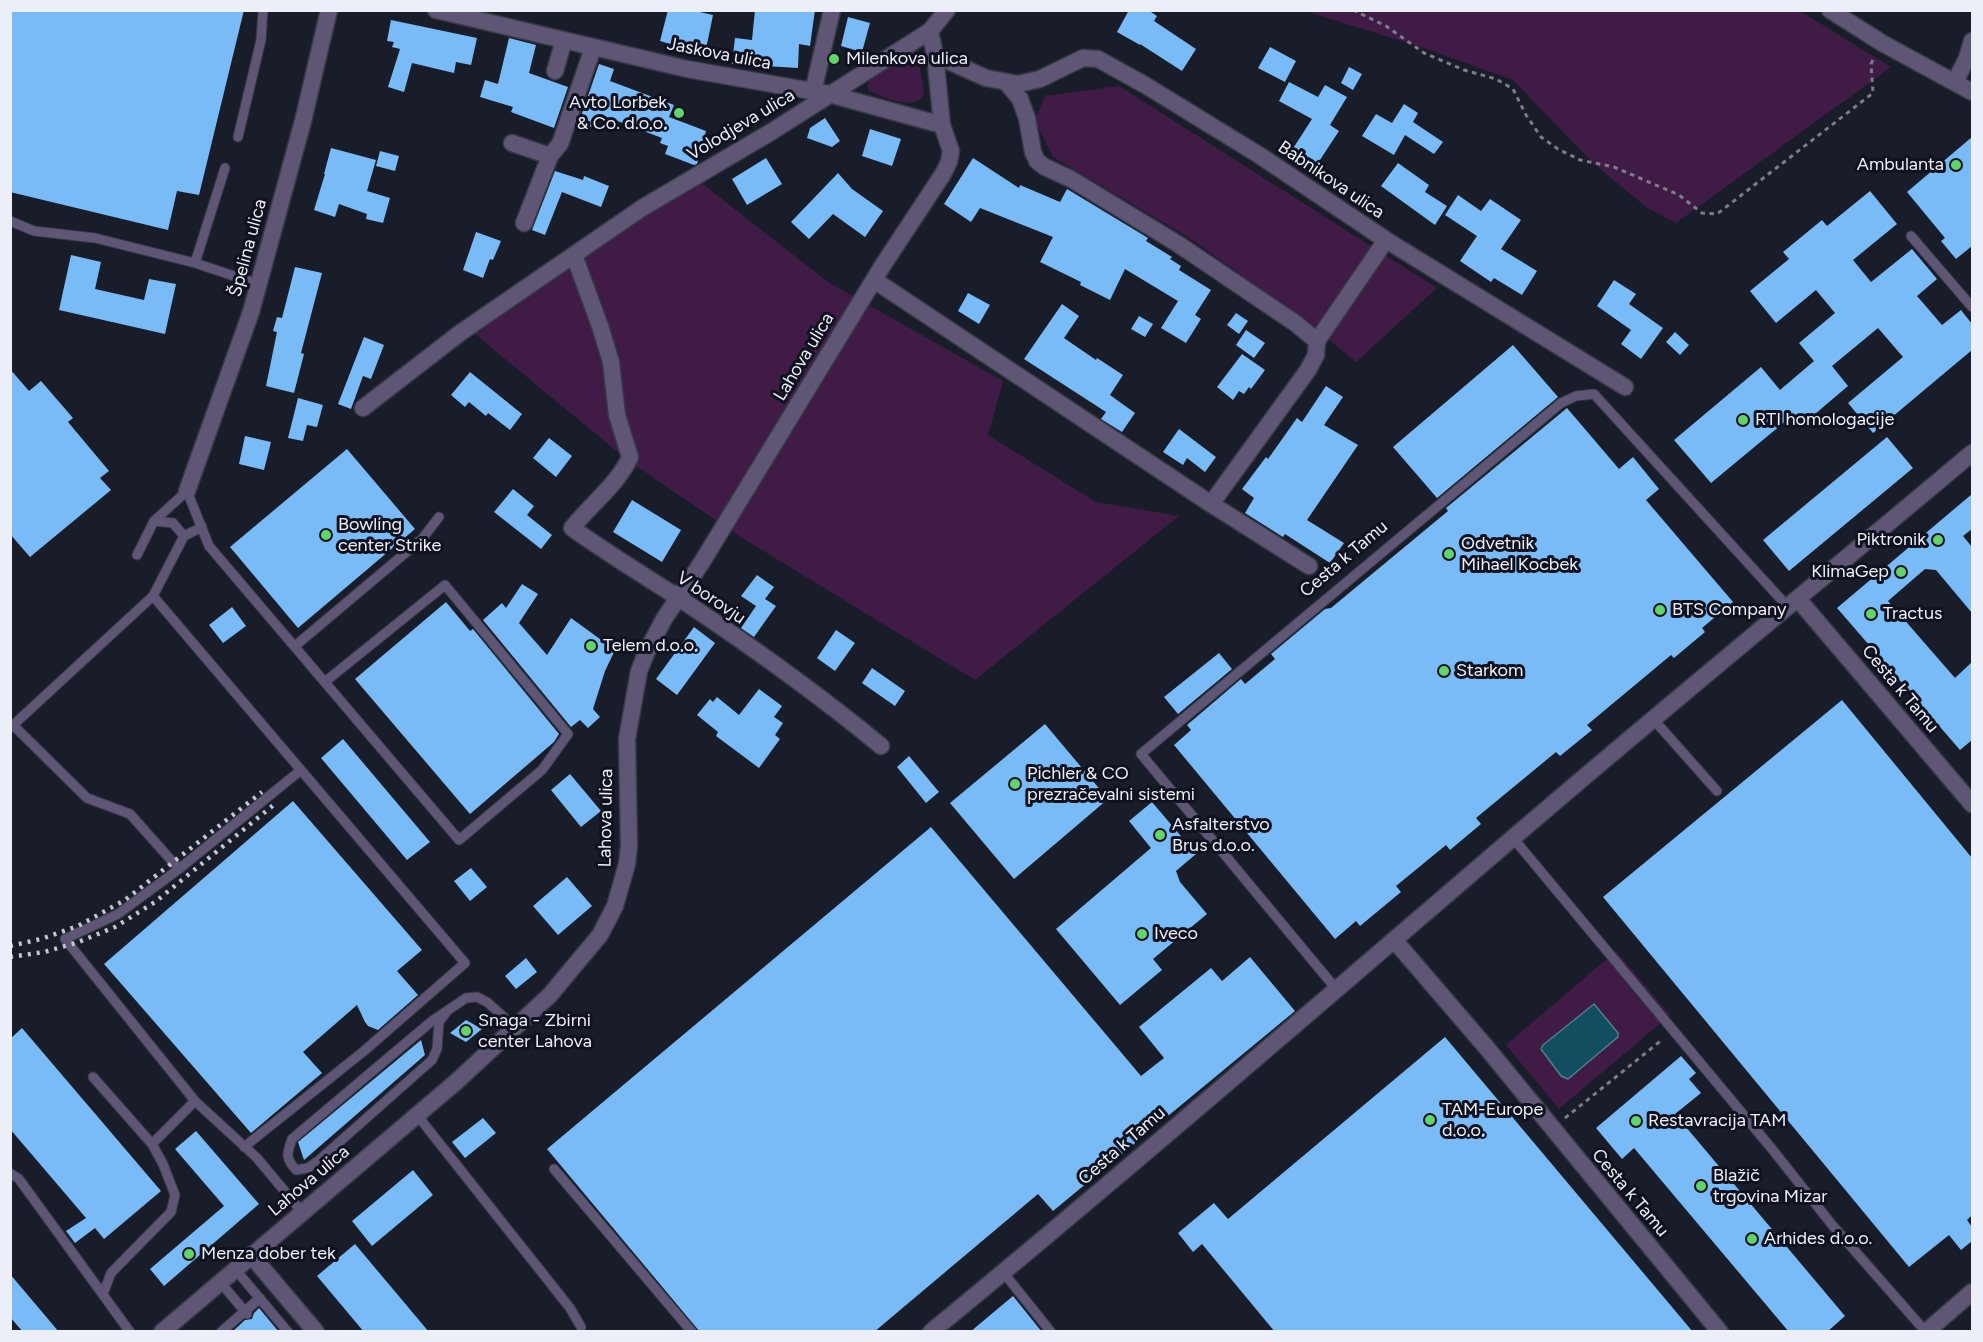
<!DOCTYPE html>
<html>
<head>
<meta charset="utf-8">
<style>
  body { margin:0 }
  #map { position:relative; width:1983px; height:1342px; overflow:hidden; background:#191d29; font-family:Figtree,sans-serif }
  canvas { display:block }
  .frame { position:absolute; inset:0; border:12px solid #edeff8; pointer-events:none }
</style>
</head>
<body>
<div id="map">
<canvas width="1983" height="1342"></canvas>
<div class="frame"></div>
</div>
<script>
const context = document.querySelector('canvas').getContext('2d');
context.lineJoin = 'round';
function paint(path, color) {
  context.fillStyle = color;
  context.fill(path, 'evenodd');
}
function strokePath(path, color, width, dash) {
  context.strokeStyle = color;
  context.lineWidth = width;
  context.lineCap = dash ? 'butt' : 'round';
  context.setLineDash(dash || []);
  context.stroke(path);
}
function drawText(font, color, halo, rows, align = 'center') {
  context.font = font + ' Figtree,sans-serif';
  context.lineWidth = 6;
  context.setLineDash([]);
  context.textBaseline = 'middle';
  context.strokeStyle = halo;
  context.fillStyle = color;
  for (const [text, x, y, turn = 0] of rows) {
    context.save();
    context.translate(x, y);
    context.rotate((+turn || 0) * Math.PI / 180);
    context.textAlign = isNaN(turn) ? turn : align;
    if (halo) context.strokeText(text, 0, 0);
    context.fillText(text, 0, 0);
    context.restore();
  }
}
const green = new Path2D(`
  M1305 11H1800L1891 67 1676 223 1646 207 1592 162 1513 80 1424 48Z
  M912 48 917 50 924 93C917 113 883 97 869 91L867 85 871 78Z
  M1119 86 1437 288 1356 362 1317 330 1191 239 1053 157 1035 121 1045 96Z
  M695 178 828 282 1003 381 988 435 1096 502 1179 516 975 680 739 536 626 459 475 334Z
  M1616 951 1670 1015 1559 1109 1506 1045Z`);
const water = new Path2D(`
  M1594 1004 1618 1033V1037L1568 1079 1561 1076 1541 1049 1543 1045Z`);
const building = new Path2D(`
  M10 10H244L199 195 177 191 168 230 10 192Z
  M668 10H691L713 15 705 54 660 41Z
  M755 10H815L810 46 799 44 798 68 732 64 735 38 752 40Z
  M1129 10H1148L1157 16 1154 21 1196 49 1182 71 1140 44V45L1117 32Z
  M848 17 870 23 862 52 841 46Z
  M391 20 477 38 471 65 456 62 454 73 412 63 404 92 388 87 400 49 392 47 394 42 387 41Z
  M509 38 536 45 529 73 568 87 554 128 511 112 513 107 480 97 485 80 498 84Z
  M1270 47 1296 61 1285 82 1258 68Z
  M599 64 614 69 610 81 674 105 669 117 706 131 697 164 694 165 665 154 668 146 660 143 662 138 599 114 594 128 579 122Z
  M1349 67 1362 74 1353 90 1341 83Z
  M1289 82 1318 97 1325 85 1347 97 1330 125 1339 131 1316 166 1292 150 1312 119 1279 101Z
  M1404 104 1418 113 1413 122 1443 142 1434 154 1405 135 1394 155 1362 136 1376 114 1392 123Z
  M825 118 840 141 832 147 807 138 810 128Z
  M870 129 901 139 892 166 862 156Z
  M1972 137V246L1956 259 1941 241 1945 238 1907 192Z
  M331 148 376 160 367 191 390 198 383 223 366 219 367 214 339 204 335 217 314 210 325 174H324Z
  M380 151 399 156 395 171 376 166Z
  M766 158 782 184 747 205 732 179Z
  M973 158 1019 188 1020 185 1060 202 1067 189 1148 238 1146 241 1172 257 1170 259 1181 266 1179 270 1211 290 1195 315 1201 319 1186 343 1161 328 1178 301 1125 269 1110 300 1080 285 1081 282 1040 262 1053 237 980 208 971 222 944 204Z
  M1398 163 1429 185 1425 192 1447 206 1435 225 1381 186Z
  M555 171 583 180 584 176 609 186 601 207 562 192 545 235 532 230Z
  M838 173 852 189 883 211 865 237 833 214 809 239 791 222Z
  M1870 191 1897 224 1853 260 1871 282 1912 249 1937 279 1917 296 1942 325 1961 310 1972 324V350L1873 433 1848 403 1903 357 1878 328 1832 366 1848 386 1802 425 1793 415 1711 483 1674 440 1761 367 1780 390 1814 361 1799 343 1835 313 1816 290 1776 323 1750 291 1789 259 1783 252 1822 220 1827 226Z
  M1458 195 1481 211 1490 199 1521 220 1501 249 1537 271 1522 295 1494 278 1491 282 1460 261 1477 236 1445 215Z
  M476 232 501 241 493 260 490 259 483 278 463 270Z
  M71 255 101 262 95 289 144 300 149 279 176 284 165 334 59 310Z
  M295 267 322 273 301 353 304 354 294 393 266 386 277 332 273 331 277 317 282 318Z
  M1614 280 1636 294 1629 304 1663 328 1641 359 1621 344 1631 330 1597 306Z
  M968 293 990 305 979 324 958 311Z
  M1062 304 1079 316 1064 338 1096 360 1097 358 1123 375 1110 395 1135 413 1122 432 1101 419 1106 412 1024 359Z
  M1236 313 1248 321 1239 334 1227 325Z
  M1139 316 1153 324 1145 337 1131 329Z
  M1246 330 1265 343 1254 358 1236 345Z
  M1675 332 1689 345 1680 355 1666 342Z
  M364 337 384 345 371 379 363 376 351 409 338 404Z
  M1513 345 1558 397 1437 498 1393 447Z
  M1242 354 1265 370 1251 389 1249 387 1244 394 1239 391 1233 400 1217 387Z
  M10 369 29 391 41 381 73 418 68 422 109 471 100 478 111 490 30 557 10 534Z
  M470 372 522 414 510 430 488 413 486 416 469 402 465 407 451 395Z
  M1326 386 1343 397 1324 425 1358 445 1307 520 1344 543 1330 563 1285 534 1283 537 1245 513 1254 498 1242 489 1266 457 1268 459 1297 418 1302 422Z
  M298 398 323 405 317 427 307 425 303 441 288 438Z
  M1567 408 1619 469 1633 457 1659 489 1646 500 1733 602 1702 628 1705 632 1674 658 1671 655 1587 725 1592 730 1560 756 1556 752 1476 818 1481 824 1450 850 1446 845 1396 886 1401 892 1360 926 1356 921 1335 939 1174 745 1191 730 1187 725 1241 679 1245 684 1275 659 1271 654 1325 609 1331 608 1448 511 1446 508Z
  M1179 429 1216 457 1205 472 1187 458 1183 465 1163 452Z
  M245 436 271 442 264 470 239 464Z
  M1887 437 1913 468 1789 571 1763 540Z
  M549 438 572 456 556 477 533 458Z
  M347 449 415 529 298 628 230 547Z
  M513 489 534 506 527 515 552 535 541 549 494 512Z
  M1972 494V529L1963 536 1972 547V613L1936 570 1925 569 1888 601 1955 678 1972 662V740L1960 750 1837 608Z
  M632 500 681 530 662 562 613 532Z
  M757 575 774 587 765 599 776 606 754 637 741 628 756 606 741 596Z
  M522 584 538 594 519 623 547 655 571 618 615 650 605 671 593 709 600 717 588 728 580 720 571 727 483 620 502 603 506 608Z
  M446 602 470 631 473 629 559 734 554 742 470 814 355 679Z
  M232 607 246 626 223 643 209 625Z
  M694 627 715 643 677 695 656 679Z
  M836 630 855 643 835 671 817 658Z
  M1219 653 1232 669 1178 714 1164 697Z
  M872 668 905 691 895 706 862 683Z
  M759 689 782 706 774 717 783 723 775 735 780 739 759 768 716 736 718 732 697 715 710 699 713 702 717 697 739 715Z
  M1842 700 1972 858V1215L1967 1220 1972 1227V1241L1961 1250 1949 1235 1909 1267 1603 897Z
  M1045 724 1108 799 1014 879 950 803Z
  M343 739 430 842 407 860 321 758Z
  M909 756 939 792 926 803 897 767Z
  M570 774 601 811 581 827 551 790Z
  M293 801 422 950 397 971 418 995 378 1030 368 1026 365 1022 357 1005 303 1052 322 1073 251 1133 104 964Z
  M1152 802 1196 854 1176 871 1180 882 1207 914 1153 959 1162 970 1120 1005 1056 929 1151 848 1129 821Z
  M931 827 1141 1076 1164 1058 1139 1027 1211 968 1222 981 1250 957 1295 1011 1053 1211 1038 1194 874 1332H700L547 1149Z
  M471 868 487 887 470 901 454 881Z
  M567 877 592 906 558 935 533 906Z
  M526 958 537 972 516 989 505 976Z
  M466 1020 482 1029 466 1042 450 1033Z
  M22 1028 161 1191 104 1239 95 1228 75 1243 66 1231 86 1218 10 1129V1039Z
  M1445 1037 1693 1332H1275L1202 1244 1193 1252 1178 1233 1214 1203 1228 1219Z
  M421 1040 425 1055 304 1160 298 1142Z
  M1681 1056 1696 1073 1689 1079 1701 1093 1675 1114 1845 1316 1827 1332H1789L1634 1148 1622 1159 1596 1128Z
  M483 1118 496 1133 465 1158 452 1142Z
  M196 1131 259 1204 164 1286 150 1269 224 1206 175 1149Z
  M413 1170 433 1195 372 1246 352 1221Z
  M355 1244 429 1332H364L317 1276Z
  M10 1274 59 1332H23L10 1317Z
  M1013 1296 1042 1332H970Z
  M259 1308 279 1332H232L245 1320 252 1319 254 1313Z`);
const path = new Path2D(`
  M1353 10 1386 26 1424 53 1464 70 1496 79 1513 89 1526 115 1541 137 1558 149 1580 160 1614 167 1679 195 1702 213 1717 214 1873 93 1871 64 1874 58
  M1565 1118 1663 1039`);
const service = new Path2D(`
  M238 137 261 40 263 10
  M225 168 195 263 258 284
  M10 221 34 231 95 238 195 263
  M1911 236 1972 307
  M154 521 173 523 184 536
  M137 555 154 521 187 491 209 546 459 840 542 770 568 734 445 585 326 681
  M153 596 465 963 364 1051 244 1147
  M295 646 422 539 439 517
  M1654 720 1717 791
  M13 725 87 798 130 814 179 869
  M10 728 153 596 184 536 202 527
  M1513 838 1772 1149 1833 1226 1926 1332
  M1337 990 1141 754 1561 403 1576 396 1594 394 1788 607
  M448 1010 439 1022 437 1049 432 1060 318 1161 308 1168 296 1170C285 1158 287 1153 292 1139L432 1021 466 998 477 997 487 1002 515 1027
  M93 1077 152 1144 163 1164 175 1195 171 1212 111 1273 103 1294
  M195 1101 65 939 118 914 179 869 301 770
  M417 1115 570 1308 581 1327
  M152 1144 195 1101 257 1158 302 1212
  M554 1169 692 1332
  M10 1173 19 1179 130 1332
  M235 1269 288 1332
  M1003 1272 1051 1332
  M220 1282 247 1314
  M221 1332 260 1298`);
const minor = new Path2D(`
  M436 10 687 69 829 94 942 125
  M1830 10 1882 43 1972 92
  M935 55 986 78 1018 84 1040 79 1083 58 1098 59 1145 85 1259 155 1386 240 1625 387
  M555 71 564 40
  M1006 82 1020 99 1027 118 1033 152 1037 161 1045 167 1071 179 1178 244 1295 323 1317 341 1316 355 1308 370 1211 504
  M1955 82 1967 58 1972 41
  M813 92 832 10
  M512 143 550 156 560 144 593 48
  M524 223 550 156
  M574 255 600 326 611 362 617 415 630 457C619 483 590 505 572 528 607 553 643 575 679 598 748 644 817 693 881 746
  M874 280 1211 504 1309 566
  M1317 341 1386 240
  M363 408 460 333 642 208 771 132 930 31
  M187 491 251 312 303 121 329 10
  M1798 599 1972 804
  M1395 941 1486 1047 1720 1332
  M251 1255 316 1332
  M162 1332 456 1082 550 995 600 935 615 906 627 864 629 846 627 739 639 671 647 651 664 619 702 562 883 265 943 174 949 162 951 151 942 125 935 55 930 31 947 10
  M931 1332C1130 1168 1325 999 1521 831 1670 703 1822 579 1972 453`);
const tertiary = new Path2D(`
  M1926 1332 1972 1292`);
const rail = new Path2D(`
  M10 946 41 939 78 926 125 900 262 792
  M10 957 44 952 76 943 115 927 155 902 276 803`);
const markers = [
  [834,59,6,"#61d56a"],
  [679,113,6,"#61d56a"],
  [1956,165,6,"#61d56a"],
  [1743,420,6,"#61d56a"],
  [326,535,6,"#61d56a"],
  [1938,540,6,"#61d56a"],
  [1449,554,6,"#61d56a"],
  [1901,572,6,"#61d56a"],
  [1660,610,6,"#61d56a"],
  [1871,614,6,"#61d56a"],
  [591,646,6,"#61d56a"],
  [1444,671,6,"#61d56a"],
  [1015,784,6,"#61d56a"],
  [1160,835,6,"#61d56a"],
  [1142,934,6,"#61d56a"],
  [466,1031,6,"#61d56a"],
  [1430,1120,6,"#61d56a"],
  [1636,1121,6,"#61d56a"],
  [1701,1186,6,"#61d56a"],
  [1752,1239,6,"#61d56a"],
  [189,1254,6,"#61d56a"]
];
const streetNames = [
  ["Jaskova ulica",719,54,11],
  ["Volodjeva ulica",741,125,-31],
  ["Babnikova ulica",1331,180,34],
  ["Špelina ulica",248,248,-75],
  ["Lahova ulica",804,357,-59],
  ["Cesta k Tamu",1344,559,-40],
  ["V borovju",711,598,34],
  ["Cesta k Tamu",1900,689,50],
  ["Lahova ulica",606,818,-89],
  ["Cesta k Tamu",1122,1146,-41],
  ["Lahova ulica",309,1181,-40],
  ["Cesta k Tamu",1630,1193,50]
];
const poiNames = [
  ["Milenkova ulica",846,59],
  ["Avto Lorbek",667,103,"right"],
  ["& Co. d.o.o.",667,124,"right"],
  ["Ambulanta",1944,165,"right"],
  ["RTI homologacije",1755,420],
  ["Bowling",338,525],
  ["center Strike",338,546],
  ["Piktronik",1926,540,"right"],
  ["Odvetnik",1461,544],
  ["Mihael Kocbek",1461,565],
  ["KlimaGep",1889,572,"right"],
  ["BTS Company",1672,610],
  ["Tractus",1883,614],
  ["Telem d.o.o.",603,646],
  ["Starkom",1456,671],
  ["Pichler & CO",1027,774],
  ["prezračevalni sistemi",1027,795],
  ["Asfalterstvo",1172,825],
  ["Brus d.o.o.",1172,846],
  ["Iveco",1154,934],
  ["Snaga - Zbirni",478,1021],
  ["center Lahova",478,1042],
  ["TAM-Europe",1442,1110],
  ["d.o.o.",1442,1131],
  ["Restavracija TAM",1648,1121],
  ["Blažič",1713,1176],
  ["trgovina Mizar",1713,1197],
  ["Arhides d.o.o.",1764,1239],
  ["Menza dober tek",201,1254]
];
paint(green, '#401b45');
paint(water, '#114e5f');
strokePath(water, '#537e8d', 1.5);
paint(building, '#79bbf6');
strokePath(service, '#373a46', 11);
strokePath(minor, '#373a46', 19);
strokePath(tertiary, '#373a46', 19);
strokePath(path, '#7b7e89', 3, [4.5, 4.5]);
strokePath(service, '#5e5674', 9);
strokePath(minor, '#5e5674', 16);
strokePath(tertiary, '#5e5674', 16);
strokePath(rail, '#c4c6d0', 4.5, [3, 6]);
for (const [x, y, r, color] of markers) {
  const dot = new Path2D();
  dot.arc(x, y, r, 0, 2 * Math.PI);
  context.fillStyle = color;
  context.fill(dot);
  strokePath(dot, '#10131f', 2);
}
drawText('18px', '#edeff8', '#10131f', streetNames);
drawText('18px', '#edeff8', '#10131f', poiNames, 'left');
</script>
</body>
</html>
